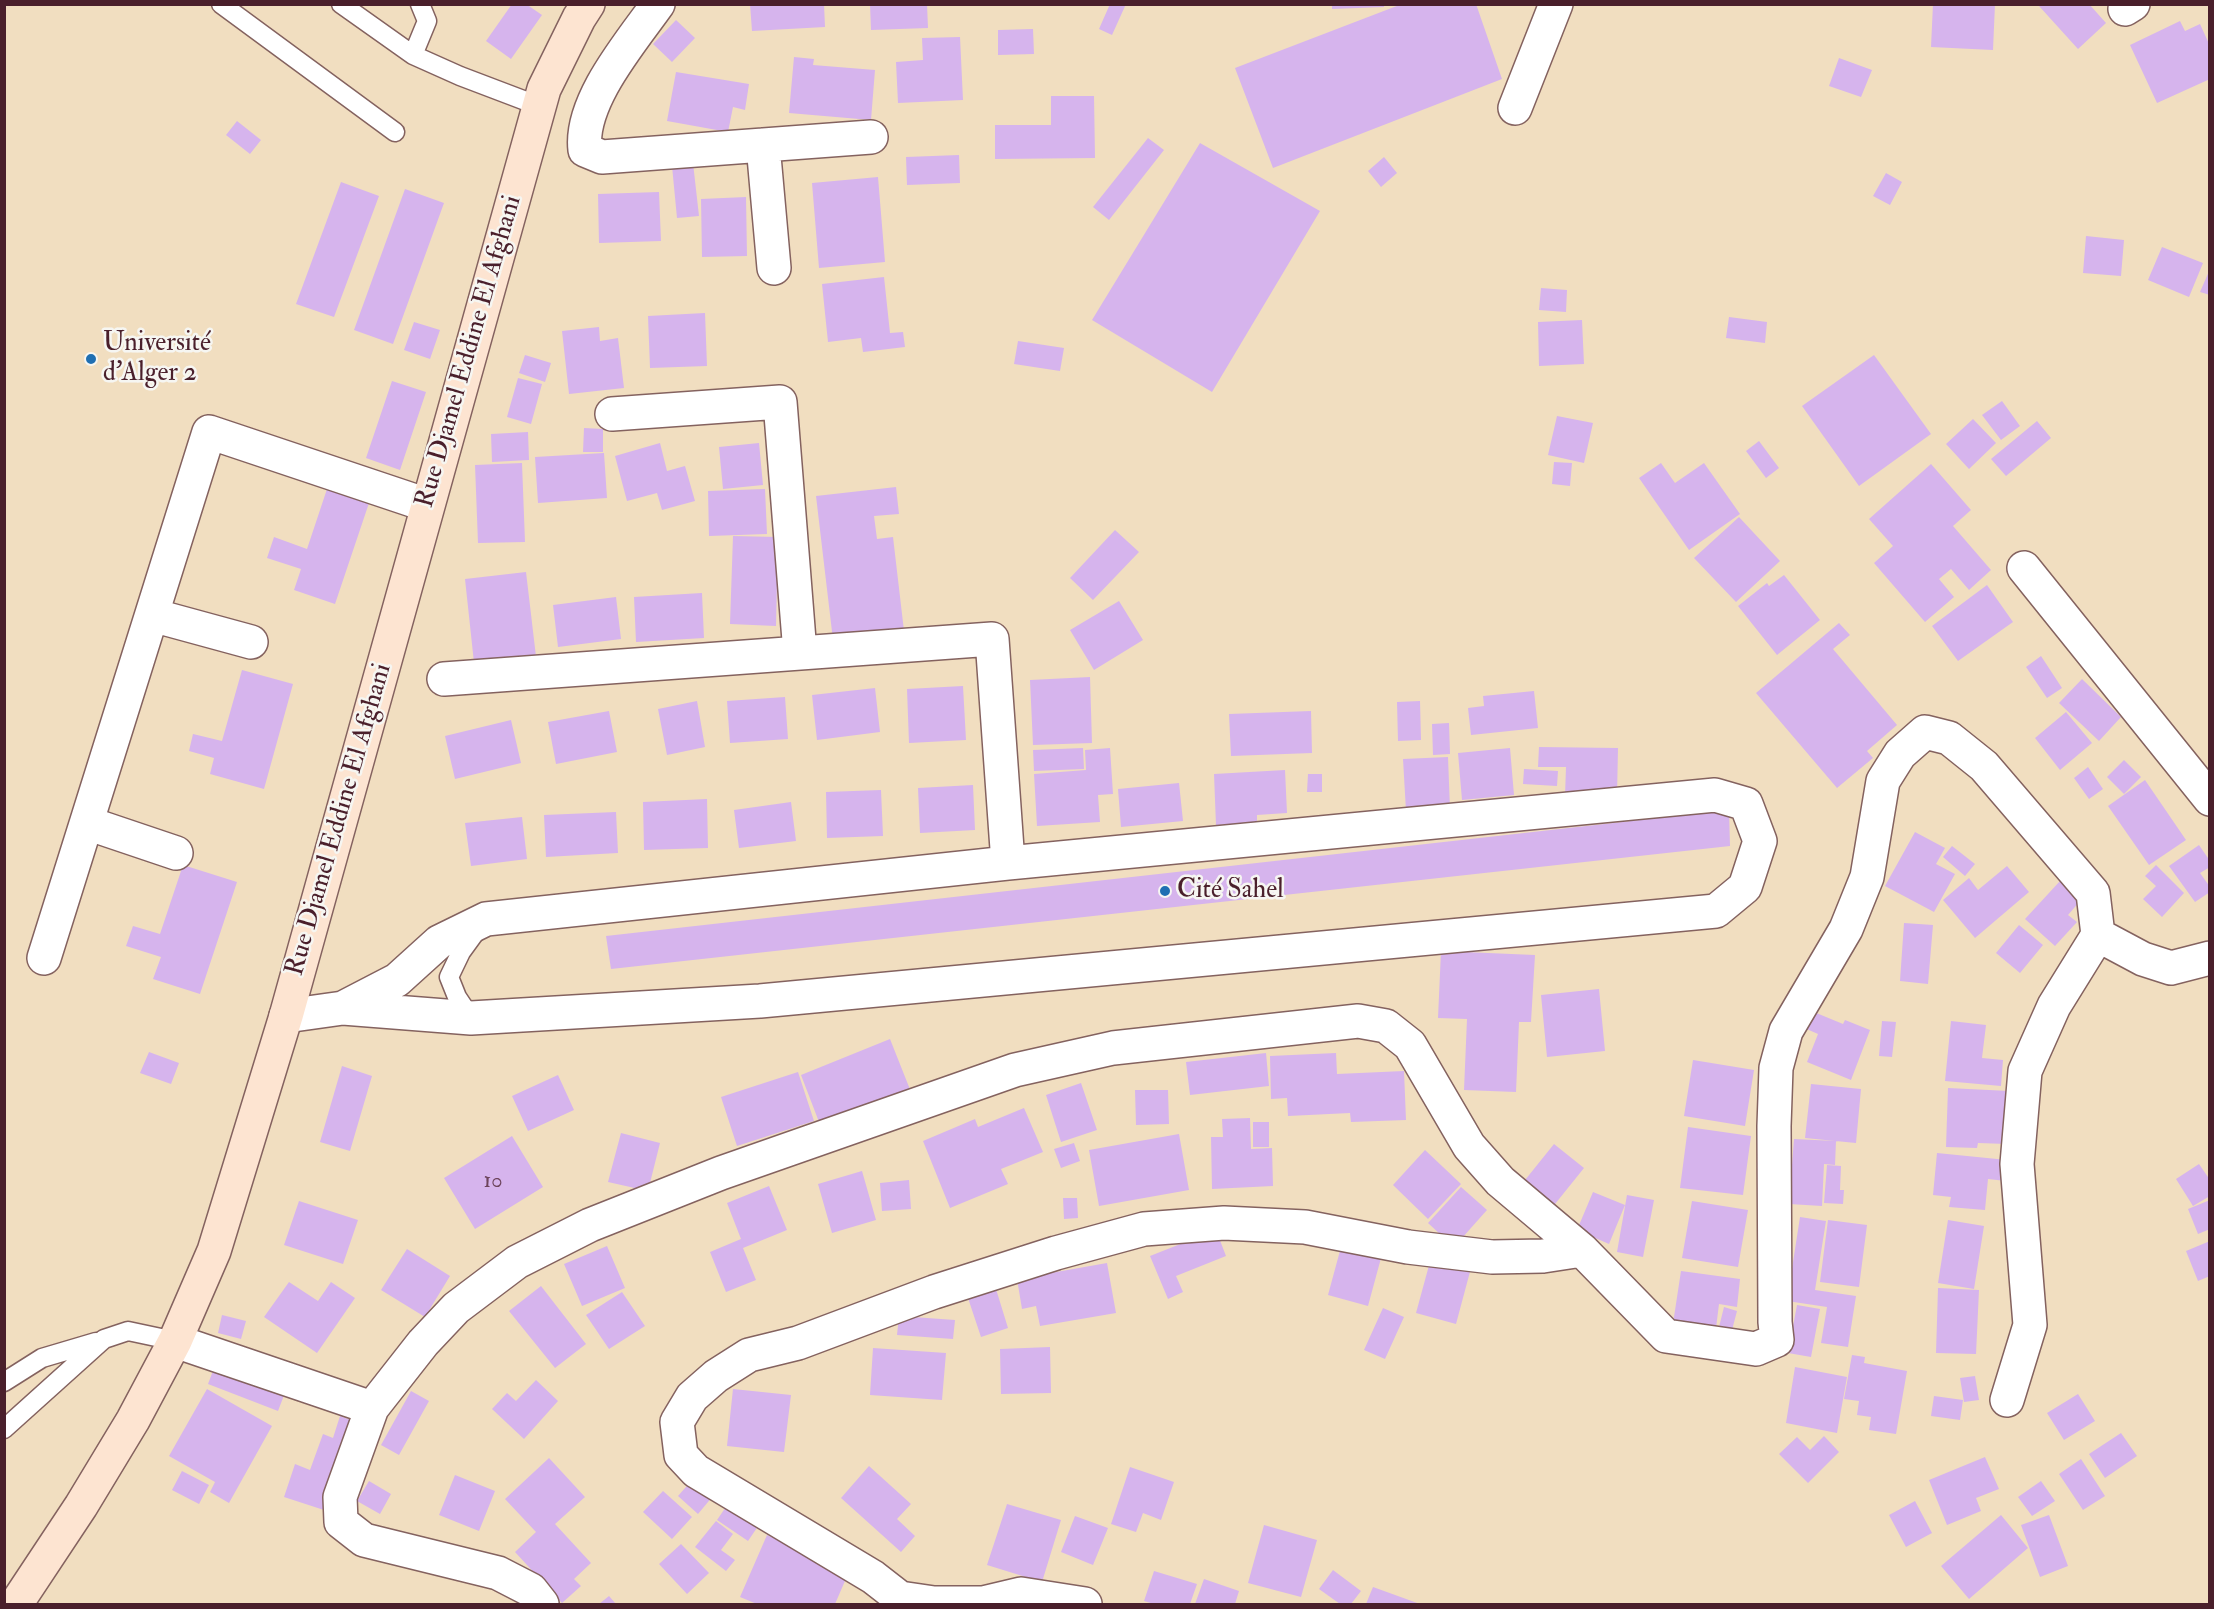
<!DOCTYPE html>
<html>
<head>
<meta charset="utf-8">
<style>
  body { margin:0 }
  #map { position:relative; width:2214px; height:1609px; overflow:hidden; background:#f1dec0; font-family:"IM FELL Double Pica",serif }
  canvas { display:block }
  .frame { position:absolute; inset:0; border:6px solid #4a1f2b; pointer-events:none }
</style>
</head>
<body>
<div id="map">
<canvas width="2214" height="1609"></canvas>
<div class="frame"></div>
</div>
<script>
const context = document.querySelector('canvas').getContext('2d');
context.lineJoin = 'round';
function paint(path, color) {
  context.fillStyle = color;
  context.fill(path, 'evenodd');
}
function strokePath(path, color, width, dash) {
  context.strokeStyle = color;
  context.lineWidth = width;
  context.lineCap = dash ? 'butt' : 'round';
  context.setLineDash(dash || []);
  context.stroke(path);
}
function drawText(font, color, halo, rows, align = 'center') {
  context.font = font + ' "IM FELL Double Pica",serif';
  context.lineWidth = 5;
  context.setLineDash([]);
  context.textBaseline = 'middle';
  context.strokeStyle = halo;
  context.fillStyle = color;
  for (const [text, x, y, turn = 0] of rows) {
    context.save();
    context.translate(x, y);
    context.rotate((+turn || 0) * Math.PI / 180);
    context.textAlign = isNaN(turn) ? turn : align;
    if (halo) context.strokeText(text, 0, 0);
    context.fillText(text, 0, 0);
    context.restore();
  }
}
const building = new Path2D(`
  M512 4H526L542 15 511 59 486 41Z
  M750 4H824L825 27 752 31Z
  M870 4H927L928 28 871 30Z
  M1110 4H1126L1112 35 1099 29Z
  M1332 4H1384V7L1332 9Z
  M1402 4H1476L1502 79 1273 168 1235 68Z
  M1933 4H1995L1993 50 1931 47Z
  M2041 4H2089L2106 23 2078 49 2039 6Z
  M676 20 695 38 672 62 653 44Z
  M2180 21 2185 31 2200 24 2210 46V79L2157 103 2130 45Z
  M1033 29 1034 54 998 55V30Z
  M960 37 963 100 898 103 896 62 923 60 922 38Z
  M794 57 814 59 813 65 875 70 871 120 789 113Z
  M1839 58 1872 70 1861 97 1829 86Z
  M676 72 749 84 745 110 733 107 728 132 667 121Z
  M1051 96H1094L1095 158 995 159V125H1051Z
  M237 121 261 140 250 154 226 135Z
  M1148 138 1164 150 1109 220 1093 207Z
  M1200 143 1320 211 1212 392 1092 320Z
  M959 155 960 183 907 185 906 157Z
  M1384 157 1397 173 1381 187 1368 171Z
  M693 163 699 216 677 218 672 166Z
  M1886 173 1902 182 1890 205 1873 196Z
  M878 177 885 262 819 268 812 183Z
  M341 182 379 196 334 317 296 304Z
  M405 189 444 203 393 344 354 330Z
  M659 192 661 241 599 243 598 194Z
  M746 197 747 256 702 257 701 199Z
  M2086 236 2124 240 2121 276 2083 273Z
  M2162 247 2203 263 2189 297 2148 280Z
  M2210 269V295L2200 292Z
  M884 277 890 333 903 332 905 347 863 352 861 338 828 342 822 284Z
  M1541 288 1567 290 1566 312 1539 310Z
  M705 313 707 366 650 368 648 316Z
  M1729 317 1767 322 1765 343 1726 338Z
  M1582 320 1584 364 1539 366 1538 322Z
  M414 322 440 330 430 359 404 350Z
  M599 327 600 341 618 338 624 388 569 394 562 331Z
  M1018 341 1064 348 1060 371 1014 364Z
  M525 355 551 363 545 382 519 373Z
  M1874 355 1931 434 1859 486 1802 406Z
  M518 378 542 384 531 424 507 417Z
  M392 381 426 392 400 470 366 458Z
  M2002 401 2020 426 2001 440 1982 415Z
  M1557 416 1593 423 1584 463 1548 455Z
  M1973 419 1996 443 1969 469 1946 444Z
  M2037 421 2051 438 2006 476 1991 459Z
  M584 428 603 429V452H583Z
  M528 432 529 460 492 462 491 434Z
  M1759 441 1779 468 1766 478 1746 451Z
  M660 443 667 471 685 466 695 501 662 510 657 493 627 501 615 456Z
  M759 443 763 485 723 489 719 447Z
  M604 453 607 498 538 503 535 457Z
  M1554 462 1572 463 1570 486 1552 484Z
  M522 463 525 542 478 543 475 465Z
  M1661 463 1675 483 1704 463 1740 514 1689 550 1639 478Z
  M1931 464 1971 510 1953 526 1991 570 1969 590 1951 569 1939 579 1954 597 1925 622 1874 563 1893 546 1869 519Z
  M896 487 899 514 874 516 877 539 893 537 904 631 833 640 816 496Z
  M327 489 369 503 335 604 294 590 301 569 267 558 274 537 307 549Z
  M765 489 767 534 709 536 708 491Z
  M1739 517 1780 561 1736 602 1694 558Z
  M1115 530 1139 552 1093 600 1070 578Z
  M733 536 778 537 776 626 730 624Z
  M526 572 537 665 475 672 465 579Z
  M1784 575 1820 620 1777 655 1738 606 1767 583 1769 586Z
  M1987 585 2013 622 1958 661 1932 626Z
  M702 593 704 638 636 642 634 597Z
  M616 597 621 639 558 647 553 605Z
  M1119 601 1143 640 1094 670 1070 630Z
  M1839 623 1850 635 1833 649 1897 725 1867 751 1873 758 1837 788 1756 693Z
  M2041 656 2062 688 2047 698 2026 667Z
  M242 670 293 684 264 789 210 774 214 758 189 751 193 734 222 741Z
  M1090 677 1092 743 1033 745 1030 680Z
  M2082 679 2121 717 2099 741 2059 703Z
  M963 686 966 740 909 743 907 689Z
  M875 688 880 732 817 740 812 695Z
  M1534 691 1538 728 1471 735 1468 708 1484 706 1483 696Z
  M785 697 788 739 730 743 727 701Z
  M697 701 705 747 667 755 658 709Z
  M1420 701 1421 740 1398 741 1397 702Z
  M609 711 617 752 556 764 548 722Z
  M1311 711 1312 753 1231 756 1229 714Z
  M2066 712 2092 743 2060 770 2035 738Z
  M511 720 521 763 455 779 445 736Z
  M1449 723 1450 754 1433 755 1432 724Z
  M1539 747 1618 748 1617 796H1565L1566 767H1538Z
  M1083 748 1084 769 1034 771 1033 750Z
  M1110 748 1113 794 1098 795 1100 822 1037 826 1034 774 1086 770 1085 750Z
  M1510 748 1514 795 1462 800 1458 753Z
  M1448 757 1450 809 1406 811 1403 759Z
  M2124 760 2141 777 2124 794 2107 777Z
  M2088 767 2103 789 2089 799 2074 778Z
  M1524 769 1558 771 1557 786 1523 784Z
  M1285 770 1287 813 1257 815V823L1216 825 1214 774Z
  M1308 774H1322V792H1307Z
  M2145 780 2186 840 2149 865 2108 806Z
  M1179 783 1183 821 1121 827 1118 789Z
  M973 785 975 830 920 833 918 788Z
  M881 790 883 836 827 838 826 792Z
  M707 799 708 848 644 850 643 802Z
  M791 802 796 841 739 848 734 810Z
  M1729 810 1730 846 611 969 606 936Z
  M616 812 618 853 546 857 544 815Z
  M522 817 527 859 471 866 465 823Z
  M1915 832 1945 848 1936 864 1955 874 1934 912 1885 886Z
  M2199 845 2210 861V867L2200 873 2210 887V892L2195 902 2169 866Z
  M1952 846 1975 864 1965 876 1943 857Z
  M183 865 237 882 200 994 153 979 161 957 126 946 133 926 160 934Z
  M2156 865 2184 893 2162 917 2143 899 2156 886 2145 876Z
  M2007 866 2029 892 1975 938 1943 900 1969 878 1978 890Z
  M2060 881 2081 900 2068 915 2077 922 2055 946 2025 919Z
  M1904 923 1933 925 1928 984 1900 981Z
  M2019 925 2043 945 2020 973 1996 953Z
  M1441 951 1535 955 1531 1022H1519L1516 1092 1464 1090 1467 1019 1438 1018Z
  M1599 989 1605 1051 1547 1057 1541 995Z
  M1809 1010 1843 1024 1845 1020 1870 1030 1851 1080 1807 1062 1818 1034 1802 1027Z
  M1882 1021 1896 1022 1892 1057 1879 1056Z
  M1951 1021 1986 1025 1982 1058 2003 1060 2001 1086 1945 1081Z
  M890 1039 913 1097 867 1115 863 1105 819 1122 801 1075Z
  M149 1052 179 1063 171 1084 140 1073Z
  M1266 1053 1269 1086 1190 1095 1186 1062Z
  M1336 1053 1337 1074 1404 1071 1406 1120 1351 1122 1350 1113 1288 1116 1287 1098 1271 1099 1270 1056Z
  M1693 1060 1754 1070 1745 1126 1684 1116Z
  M342 1066 372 1076 350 1151 320 1142Z
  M798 1072 814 1121 737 1146 721 1097Z
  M558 1075 574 1110 528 1131 512 1096Z
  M1081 1083 1097 1130 1061 1142 1046 1095Z
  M1811 1084 1861 1089 1856 1143 1805 1138Z
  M1948 1088 2009 1091 2007 1144 1978 1143 1977 1148 1946 1147Z
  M1135 1090H1168L1169 1124 1136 1125Z
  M1024 1108 1043 1152 1001 1169 1008 1184 950 1208 923 1141 975 1119 978 1127Z
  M1250 1118 1251 1149 1272 1148 1273 1186 1212 1189 1211 1137H1223L1222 1119Z
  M1253 1122H1269V1147H1253Z
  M1688 1127 1751 1136 1743 1195 1680 1188Z
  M621 1133 660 1143 648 1191 608 1182Z
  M1179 1134 1189 1190 1099 1206 1089 1150Z
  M512 1136 543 1187 475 1229 444 1178Z
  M1794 1139 1836 1141 1835 1165 1824 1164 1822 1206 1789 1204Z
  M1074 1143 1080 1161 1061 1168 1054 1149Z
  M1554 1144 1584 1168 1547 1214 1517 1190Z
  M1425 1150 1461 1184 1428 1219 1393 1185Z
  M1937 1153 2017 1161 2015 1182 1988 1179 1985 1210 1949 1207 1951 1197 1933 1195Z
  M2199 1164 2210 1180V1196L2193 1206 2176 1179Z
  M1827 1165 1841 1166 1840 1190H1844L1843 1204 1824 1203Z
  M862 1171 876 1220 832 1233 818 1184Z
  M909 1180 911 1209 882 1211 880 1183Z
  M769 1186 787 1230 743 1248 756 1280 726 1292 710 1252 741 1239 727 1203Z
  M1461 1187 1487 1210 1454 1247 1428 1223Z
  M1593 1192 1625 1205 1609 1244 1577 1230Z
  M1627 1195 1654 1200 1643 1257 1617 1252Z
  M1063 1198H1077L1078 1218 1064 1219Z
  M2210 1200V1229L2198 1234 2188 1209Z
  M299 1201 358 1220 343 1264 284 1245Z
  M1692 1201 1748 1210 1738 1267 1682 1258Z
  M1800 1217 1826 1221 1815 1290 1856 1296 1848 1347 1821 1343 1827 1307 1787 1301Z
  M1828 1220 1867 1225 1859 1287 1820 1282Z
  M1948 1220 1984 1226 1974 1289 1938 1283Z
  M1216 1230 1226 1256 1176 1276 1183 1292 1168 1299 1150 1256Z
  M1344 1236 1384 1247 1368 1306 1328 1295Z
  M2210 1241V1276L2198 1281 2186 1251Z
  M607 1246 625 1288 582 1306 564 1264Z
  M407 1249 450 1276 425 1317 381 1290Z
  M1431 1258 1471 1268 1456 1324 1416 1313Z
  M1107 1263 1116 1313 1040 1326 1036 1306 1022 1309 1017 1279Z
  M1681 1271 1740 1279 1737 1307 1719 1304 1715 1336 1672 1330Z
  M289 1282 318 1301 331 1282 355 1298 317 1353 264 1317Z
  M541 1286 586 1344 555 1368 509 1311Z
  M1938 1288 1979 1290 1976 1354 1936 1353Z
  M996 1289 1008 1328 981 1337 968 1298Z
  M622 1292 645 1326 609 1349 586 1315Z
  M1797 1305 1820 1309 1811 1357 1788 1353Z
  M1724 1307 1737 1311 1732 1330 1719 1327Z
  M1383 1308 1404 1317 1385 1359 1364 1350Z
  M222 1315 246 1321 241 1339 218 1333Z
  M899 1316 955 1320 953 1339 897 1335Z
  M1050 1347 1051 1393 1001 1394 1000 1349Z
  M873 1348 946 1353 942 1400 870 1395Z
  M1852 1355 1865 1357 1864 1363 1907 1371 1896 1434 1869 1430 1871 1417 1857 1415 1859 1401 1844 1399Z
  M216 1363 286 1390 278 1411 208 1384Z
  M1795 1367 1847 1377 1837 1433 1786 1423Z
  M1975 1376 1979 1400 1964 1402 1960 1378Z
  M536 1380 558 1401 524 1439 492 1409 507 1393 516 1401Z
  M207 1389 272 1426 229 1503 210 1492 215 1482 169 1456Z
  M733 1389 791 1395 784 1452 727 1446Z
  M411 1391 429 1401 399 1455 381 1445Z
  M2078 1394 2095 1421 2064 1440 2047 1413Z
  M1934 1396 1963 1400 1960 1420 1931 1416Z
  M340 1416 359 1423 327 1511 284 1497 295 1464 310 1470 323 1434 333 1438Z
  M2121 1433 2137 1456 2105 1478 2089 1454Z
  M1824 1436 1839 1452 1808 1483 1779 1454 1797 1437 1810 1450Z
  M1985 1457 1999 1489 1976 1498 1981 1511 1947 1525 1929 1480Z
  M549 1458 585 1497 555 1524 591 1563 574 1579 581 1586 562 1603 515 1552 536 1532 505 1499Z
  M2081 1459 2105 1496 2083 1510 2059 1474Z
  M869 1466 911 1504 897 1519 915 1536 901 1552 841 1498Z
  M1130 1467 1174 1482 1161 1520 1143 1513 1136 1532 1111 1524Z
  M182 1471 209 1485 199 1504 172 1490Z
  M455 1475 495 1491 479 1531 439 1515Z
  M693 1479 713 1496 698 1514 678 1496Z
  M369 1481 391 1494 380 1514 357 1501Z
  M2041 1481 2055 1501 2032 1516 2018 1497Z
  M663 1491 692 1517 672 1539 643 1512Z
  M732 1498 763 1519 748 1541 717 1520Z
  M1915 1501 1932 1533 1906 1547 1889 1515Z
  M1007 1504 1061 1520 1042 1582 987 1565Z
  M2001 1515 2028 1548 1969 1599 1941 1566Z
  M2049 1515 2068 1566 2040 1577 2021 1525Z
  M1075 1516 1108 1528 1093 1565 1061 1552Z
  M716 1521 733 1534 721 1550 735 1560 726 1571 695 1547Z
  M1264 1525 1317 1540 1301 1597 1248 1583Z
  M767 1535 806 1552 804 1555 848 1574 835 1604H757L740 1597Z
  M681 1544 709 1573 687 1594 659 1564Z
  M1333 1570 1361 1591 1351 1604H1340L1319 1589Z
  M1154 1571 1197 1584 1190 1604H1154L1144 1601Z
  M1204 1579 1239 1591 1235 1604H1195Z
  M1373 1587 1420 1604H1366Z
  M609 1596 616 1604H599Z`);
const service = new Path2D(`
  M221 4 395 132
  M341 4 413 55 460 76 539 106
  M413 55 427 21 420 4
  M471 1018 457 997 449 977 461 952 477 930
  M4 1382 42 1358 96 1342
  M4 1429 104 1339 128 1331 175 1341`);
const minor = new Path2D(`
  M658 4C631 42 579 102 585 150L602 157 871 137
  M2125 9 2133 4
  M1515 108 1556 4
  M763 145 774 268
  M612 414 780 402 800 653
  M2024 568 2210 799
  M152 615 251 642
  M444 679 992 639 1008 863
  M87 823 176 853
  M2098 935 2143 959 2171 968 2210 958
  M44 958 209 432 427 505
  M286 1016 343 1008 471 1018 760 1001 1716 911 1745 887 1760 841 1746 804 1715 795 1008 863 486 919 439 942 397 980 343 1008
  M175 1341 372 1408 340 1497 341 1522 364 1540 498 1573 531 1590 542 1604
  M372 1408 423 1343 456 1308 517 1262 590 1225 721 1173 1015 1070 1113 1048 1358 1021 1386 1026 1410 1045 1469 1146 1500 1181 1582 1250 1666 1336 1756 1349 1777 1340 1775 1322 1774 1126 1776 1068 1786 1031 1846 929 1867 877 1883 781 1900 754 1925 732 1949 738 1984 766 2093 893 2098 935 2054 1006 2025 1071 2017 1164 2030 1325 2007 1400
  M1085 1604 1021 1594 983 1603H934L900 1598 873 1577 696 1471 681 1455 677 1422 692 1397 716 1376 749 1355 798 1343 934 1292 1056 1253 1144 1229 1224 1223 1305 1227 1408 1247 1492 1257 1543 1256 1582 1250`);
const secondary = new Path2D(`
  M16 1604 81 1506 133 1420 175 1341 214 1251 286 1016 544 89 579 18 588 4`);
const markers = [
  [91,359,6,"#1f6fb2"],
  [1165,891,6,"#1f6fb2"]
];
const numberNames = [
  ["10",493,1182]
];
const poiNames = [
  ["Université",103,344],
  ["d'Alger 2",103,374],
  ["Cité Sahel",1177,891]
];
const streetNames = [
  ["Rue Djamel Eddine El Afghani",470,352,-74],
  ["Rue Djamel Eddine El Afghani",340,820,-74]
];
paint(building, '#d6b4ed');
strokePath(service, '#84625f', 21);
strokePath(minor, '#84625f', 36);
strokePath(secondary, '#84625f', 36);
strokePath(service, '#fff', 18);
strokePath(minor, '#fff', 33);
strokePath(secondary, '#fde4d1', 33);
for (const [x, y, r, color] of markers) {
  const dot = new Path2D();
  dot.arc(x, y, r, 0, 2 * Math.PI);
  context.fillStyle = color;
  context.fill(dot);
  strokePath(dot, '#f6f6f2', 2);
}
drawText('22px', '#6d445c', null, numberNames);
drawText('26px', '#4a1f2b', '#f6f6f2', poiNames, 'left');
drawText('26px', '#4a1f2b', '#f6f6f2', streetNames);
</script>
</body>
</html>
